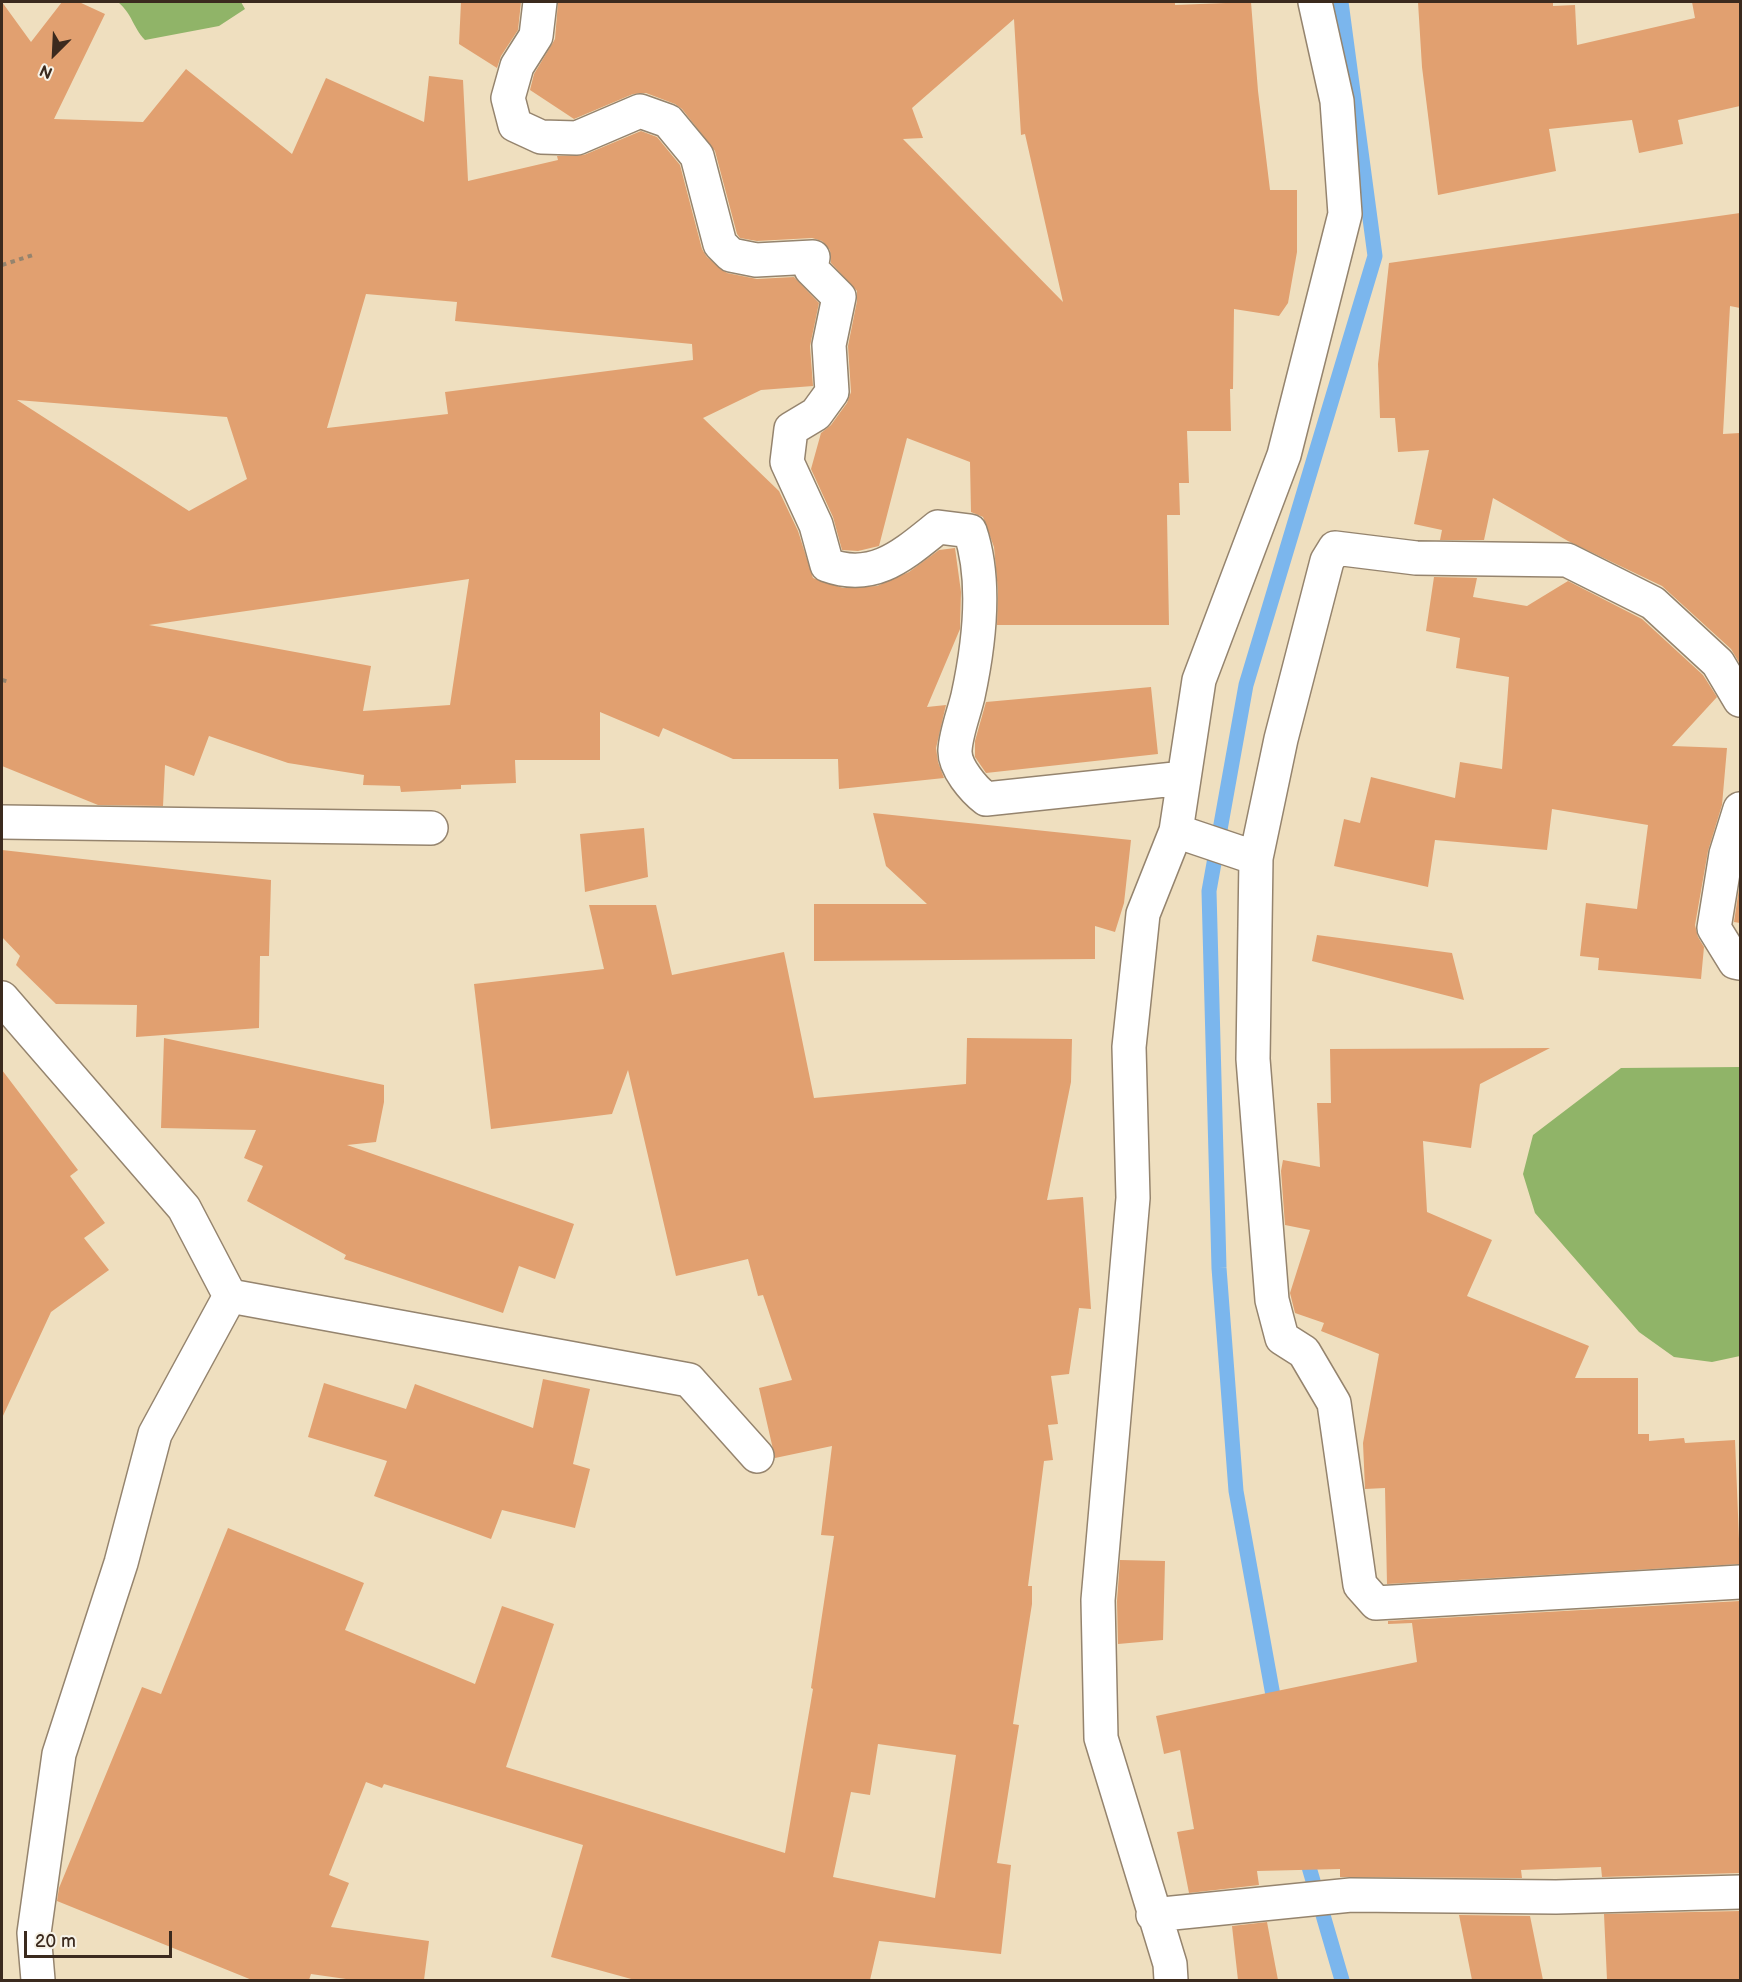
<!DOCTYPE html>
<html>
<head>
<meta charset="utf-8">
<style>
  body { margin:0 }
  #map { position:relative; width:1742px; height:1982px; overflow:hidden; background:#efdfbf; font-family:"Balsamiq Sans",sans-serif }
  canvas { display:block }
  .frame { position:absolute; inset:0; border:3px solid #3b2a1e; pointer-events:none }
  .north { position:absolute; left:24px; top:24px; width:60px; height:60px; -webkit-text-stroke:4px #f7f3e8; paint-order:stroke; rotate:204deg; font-size:16px; font-weight:700; line-height:24px; text-align:center; color:#3b2a1e }
  .north::after { content:''; display:block; margin:auto; width:21px; height:27px; background:#3b2a1e; clip-path:polygon(50% 0,100% 100%,50% 72%,0 100%) }
  .scale { position:absolute; left:24px; top:1931px; width:148px; height:27px; box-sizing:border-box; border:3px solid #3b2a1e; border-top:0; padding-left:8px; font-size:18px; line-height:21px; white-space:nowrap; color:#3b2a1e; -webkit-text-stroke:4px #f7f3e8; paint-order:stroke }
</style>
</head>
<body>
<div id="map">
<canvas width="1742" height="1982"></canvas>
<div class="frame"></div>
<div class="north">N</div>
<div class="scale">20 m</div>
</div>
<script>
const context = document.querySelector('canvas').getContext('2d');
context.lineJoin = 'round';
function paint(path, color) {
  context.fillStyle = color;
  context.fill(path, 'evenodd');
}
function strokePath(path, color, width, dash) {
  context.strokeStyle = color;
  context.lineWidth = width;
  context.lineCap = dash ? 'butt' : 'round';
  context.setLineDash(dash || []);
  context.stroke(path);
}
const forest = new Path2D(`
  M118 2H241L245 9 219 26 145 40C132 26 133 15 118 2Z
  M1740 1067V1356L1712 1362 1674 1357 1639 1332 1535 1213 1523 1174 1533 1135 1621 1068Z`);
const stream = new Path2D(`
  M1276 1712 1236 1491 1219 1268 1209 891 1246 685 1375 256 1341 2
  M1304 1850 1342 1980`);
const building = new Path2D(`
  M2 2 31 42 62 2H79L105 14 54 119 143 122 186 69 292 154 326 78 424 122 429 76 463 80 468 181 558 160 557 156 584 155 641 131 657 137 680 165 702 249 707 257 727 273 757 279 794 277 819 303 810 346 813 386 761 390 703 418 779 491 798 531 813 578 843 588 877 586 909 572 939 550 955 548 961 592 960 629 927 707 946 705 936 748 938 762 944 778 839 789 838 759H733L663 728 659 737 600 712V760H515L516 783 461 785V789L401 792 400 786 363 785 364 775 288 763 209 736 194 776 165 765 163 806 98 805 2 766ZM366 294 457 302 455 321 692 344 693 360 445 392 448 414 327 428ZM17 400 227 417 247 479 189 511ZM469 579 450 705 363 711 371 666 149 625Z
  M461 2H521L518 30 501 56 497 68 459 44Z
  M558 2H1175V5L1251 2 1258 91 1270 190H1297V252L1288 303 1279 316 1234 309 1233 389H1230L1231 431H1187L1189 483H1179L1180 515H1167L1169 625H997L998 591 994 547 983 517 971 512 970 462 907 438 879 546 858 551 842 550 833 517 811 469 821 433 831 425 847 403 851 392 848 346 857 301V291L831 263 830 250 822 241 812 238 757 241 740 238 737 234 715 151 682 109 675 104 646 93 633 94 574 119 530 90 534 74 555 39ZM1014 19 1021 135 1025 134 1063 302 903 139 923 138 912 108Z
  M1418 2H1553V6L1575 5 1577 45 1695 18 1692 2H1740V106L1678 120 1683 144 1639 153 1632 120 1549 129 1556 171 1438 195 1422 67Z
  M1740 213V308L1730 306 1723 434 1740 433V664L1731 649 1662 586 1568 541 1493 498 1484 540H1440L1442 530 1414 524 1429 450 1398 452 1395 418H1380L1378 364 1389 263Z
  M1434 577 1477 578 1473 597 1527 606 1568 581 1642 619 1703 675 1717 697 1672 746 1727 748 1722 805 1708 851 1695 925 1698 937 1704 947 1701 979 1598 970 1599 958 1580 956 1586 903 1637 909 1648 825 1552 809 1547 850 1435 840 1428 887 1334 866 1344 819 1360 823 1371 777 1455 798 1460 762 1502 769 1509 677 1456 668 1460 638 1426 631Z
  M1151 687 1158 754 986 773 975 757V741L986 702Z
  M873 813 1131 840 1124 903 1115 932 1095 926V959L814 961V904H927L886 866Z
  M644 828 648 877 585 892 580 834Z
  M2 850 271 880 269 956H260L259 1028 136 1037 137 1005 56 1004 16 965 20 956 2 937Z
  M1740 882V923L1734 922Z
  M589 905H656L672 975 784 952 814 1098 966 1084 967 1038 1072 1039 1071 1082 1047 1200 1083 1197 1091 1309 1079 1308 1069 1374 1051 1376 1058 1424 1048 1425 1053 1460 1044 1461 1028 1586H1032V1604L1013 1724 1019 1725 997 1863 1011 1865 1001 1954 879 1941 870 1980H635L551 1957 583 1845 384 1784 382 1788 366 1782 329 1875 349 1883 331 1927 429 1941 424 1980H353L311 1974 309 1980H252L57 1901 59 1888 142 1687 161 1694 228 1528 364 1583 345 1630 475 1684 502 1606 554 1624 506 1767 785 1853 813 1689 811 1688 834 1536 821 1535 832 1446 775 1458 759 1388 792 1380 763 1295 758 1296 748 1259 676 1276 628 1070 612 1114 491 1129 474 984 604 969ZM878 1744 956 1755 935 1898 833 1877 851 1792 870 1795Z
  M1317 935 1452 953 1464 1000 1312 961Z
  M164 1038 384 1085V1102L376 1142 347 1145 574 1224 555 1279 519 1266 503 1313 344 1259 346 1255 247 1201 263 1166 244 1158 256 1130 161 1128Z
  M1550 1048 1480 1084 1471 1148 1423 1141 1427 1212 1492 1240 1467 1296 1589 1346 1575 1378H1638V1434H1649V1441L1684 1438 1685 1443 1735 1440 1740 1564 1387 1584 1385 1488 1365 1489 1363 1443 1379 1354 1321 1331 1324 1323 1295 1313 1290 1293 1310 1230 1285 1225 1281 1171 1283 1160 1320 1167 1317 1103H1331L1330 1049Z
  M2 1070 78 1170 70 1176 105 1223 84 1238 109 1270 51 1312 2 1418Z
  M543 1379 590 1389 573 1464 590 1469 575 1528 502 1510 491 1539 374 1496 387 1461 308 1437 324 1383 406 1409 415 1384 533 1428Z
  M1120 1560 1165 1561 1163 1640 1118 1644 1117 1601Z
  M1740 1601V1873L1602 1877 1601 1867 1521 1870 1522 1878 1340 1877V1869L1257 1871 1259 1885 1189 1893 1177 1832 1194 1829 1180 1750 1164 1754 1156 1716 1417 1662 1412 1623 1388 1624V1621Z
  M1740 1911V1980H1607L1604 1914Z
  M1459 1915 1530 1916 1543 1980H1472Z
  M1267 1922 1278 1980H1238L1232 1926Z`);
const path = new Path2D(`
  M2 265 36 254
  M2 680 10 682`);
const minor = new Path2D(`
  M540 2 536 36 517 66 508 98 515 125 541 137 577 138 640 111 668 121 697 156 720 244 731 255 756 260 813 257 811 269 839 297 829 345 832 392 816 414 791 429 787 462 816 525 827 565C874 582 903 555 938 527L970 531C987 581 979 645 968 696 964 713 956 733 955 750 954 767 974 790 986 799L1184 778
  M1740 700 1718 663 1653 603 1567 560 1416 558 1335 548 1327 561 1281 739 1256 858 1253 1059 1272 1300 1282 1338 1304 1352 1334 1403 1360 1585 1376 1603 1740 1582
  M1740 809 1726 854 1714 928 1735 962 1740 963
  M2 822 431 828
  M1176 831 1256 858
  M2 998 184 1208 230 1296 689 1380 757 1456
  M1153 1915 1351 1895 1556 1897 1740 1892
  M38 1980 34 1933 59 1754 121 1563 155 1434 230 1296
  M1171 1980 1170 1964 1101 1738 1098 1600 1133 1198 1129 1047 1143 914 1176 831 1199 680 1284 455 1345 214 1337 101 1315 2`);
paint(forest, '#90b468');
strokePath(stream, '#7bb6ed', 15);
paint(building, '#e1a070');
strokePath(minor, '#95846e', 36);
strokePath(path, '#95846e', 4, [4.5, 4.5]);
strokePath(minor, '#fff', 33);
</script>
</body>
</html>
